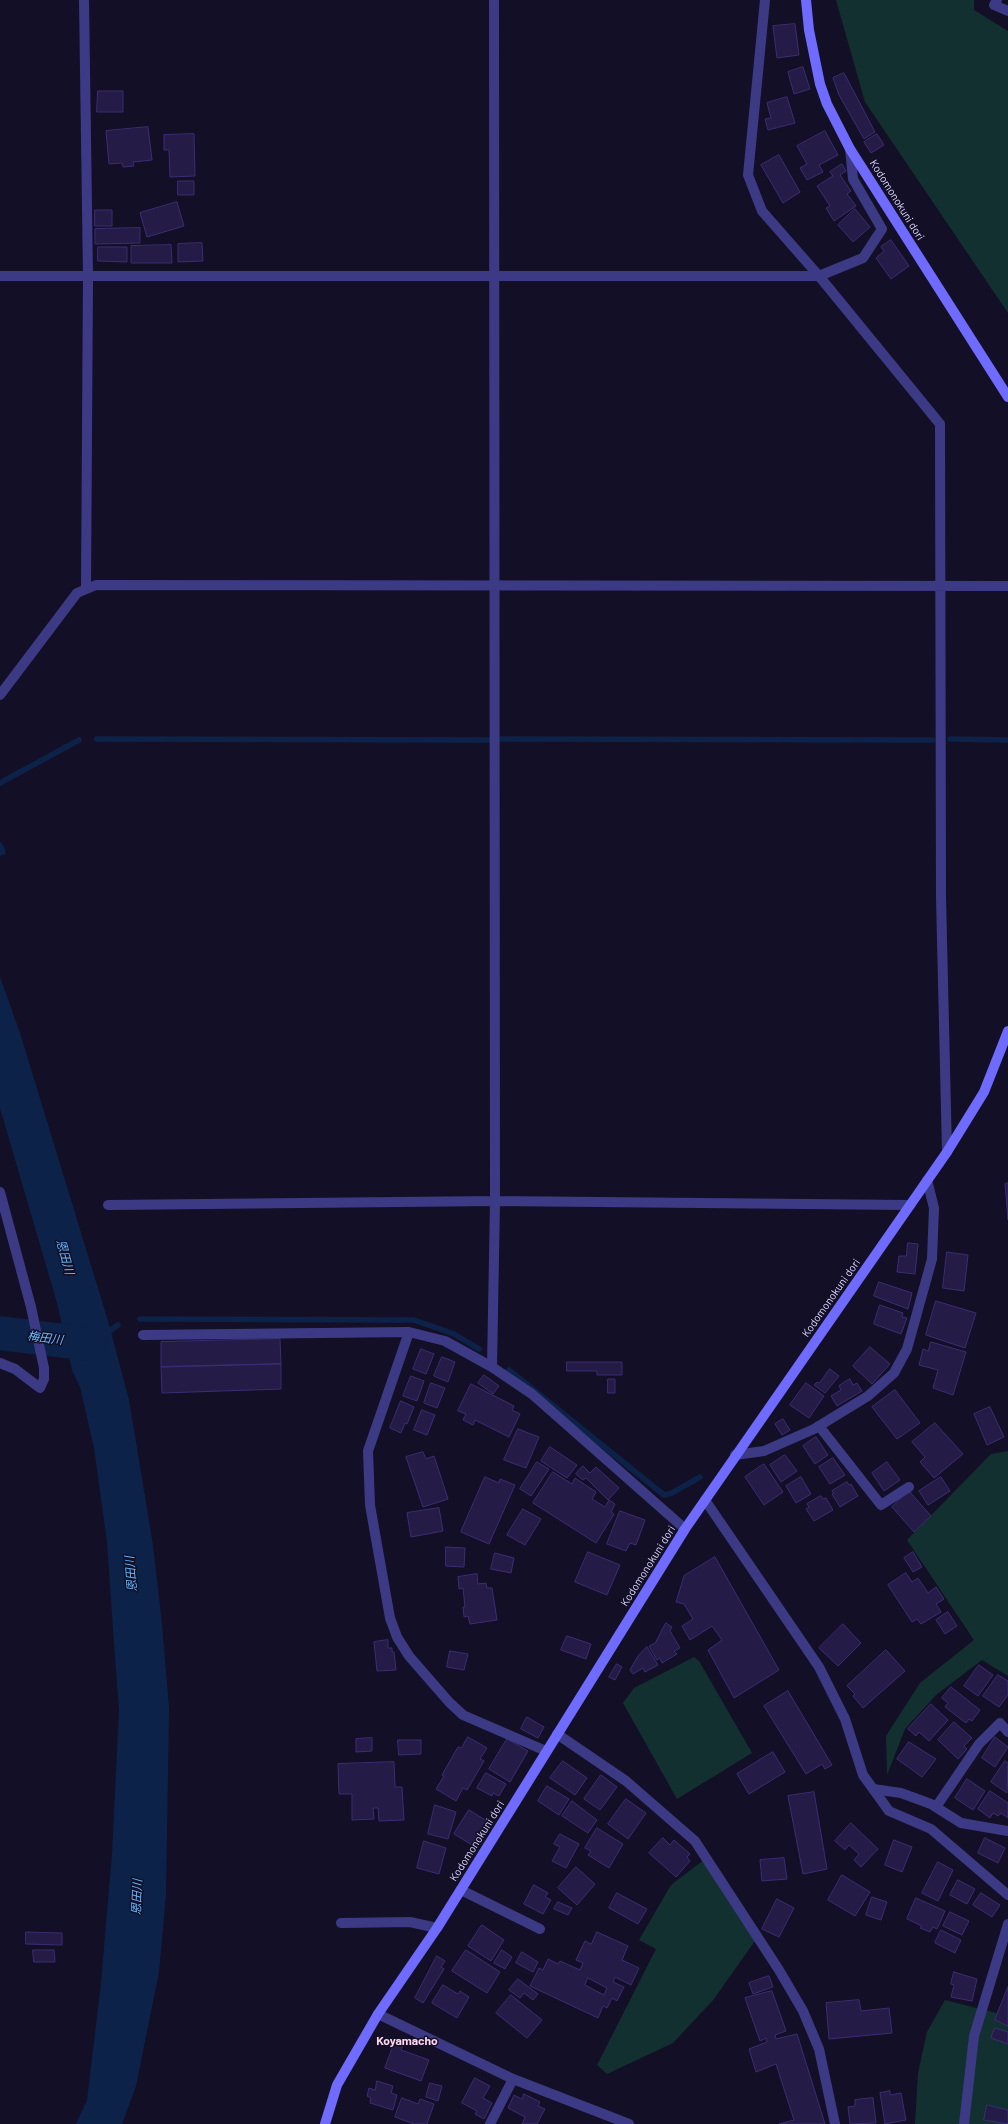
<!DOCTYPE html>
<html>
<head>
<meta charset="utf-8">
<style>
  body { margin:0 }
  canvas { display:block; background:#130f26 }
</style>
</head>
<body>
<canvas width="1008" height="2124"></canvas>
<script>
const context = document.querySelector('canvas').getContext('2d');
context.lineJoin = 'round';
function paint(path, color) {
  context.fillStyle = color;
  context.fill(path, 'evenodd');
}
function strokePath(path, color, width, dash) {
  context.strokeStyle = color;
  context.lineWidth = width;
  context.lineCap = dash ? 'butt' : 'round';
  context.setLineDash(dash || []);
  context.stroke(path);
}
function drawText(font, color, halo, rows, align = 'center') {
  context.font = font + ' Barlow,"Noto Sans JP",sans-serif';
  context.lineWidth = 3;
  context.setLineDash([]);
  context.textBaseline = 'middle';
  context.strokeStyle = halo;
  context.fillStyle = color;
  for (const [text, x, y, turn = 0] of rows) {
    context.save();
    context.translate(x, y);
    context.rotate((+turn || 0) * Math.PI / 180);
    context.textAlign = isNaN(turn) ? turn : align;
    if (halo) context.strokeText(text, 0, 0);
    context.fillText(text, 0, 0);
    context.restore();
  }
}
const green = new Path2D(`
  M836 0H974V10L1008 31V313L865 102Z
  M1008 1451V1676L982 1660 936 1695 905 1729 887 1775 886 1736 920 1683 974 1640 907 1540 991 1454Z
  M694 1657 699 1661 752 1753 677 1799 623 1703 634 1688Z
  M705 1859 757 1938 714 1999 673 2043 607 2074 597 2065 656 1949 639 1940 671 1885Z
  M945 2000 1008 2016V2124H915L918 2073 927 2032Z`);
const water = new Path2D(`
  M0 977 20 1033 108 1321 129 1400 153 1545 162 1624 169 1708 166 1895 159 1972 136 2086 122 2124H76L87 2100 101 1983 112 1854 119 1710 115 1657 107 1542 94 1448 80 1387 72 1370 57 1303 0 1108Z`);
const stream = new Path2D(`
  M97 739 489 740
  M501 739 933 740
  M950 739 1008 740
  M0 783 79 740
  M0 845 3 852 0 853
  M140 1319 414 1320 454 1334 479 1349
  M105 1334 118 1325
  M509 1370 664 1495 672 1493 700 1477`);
const river = new Path2D(`
  M0 1333 89 1344`);
const building = new Path2D(`
  M795 24 799 55 777 58 773 26Z
  M803 67 810 89 794 94 788 72Z
  M844 73 875 132 864 139 839 95 833 78Z
  M98 91H123V112H97Z
  M787 97 795 123 768 130 765 119 771 118 767 103Z
  M148 127 152 160 133 162 134 166 123 167 122 163 109 164 106 131Z
  M825 131 838 155 819 165 823 172 807 180 800 168 807 164 797 146Z
  M194 134 195 176 170 177 169 150H164V135Z
  M877 134 884 145 871 153 864 142Z
  M779 155 800 192 783 203 761 165Z
  M842 164 846 171 840 175 851 191 847 194 856 206 834 221 826 208 830 206 817 186 833 176 830 172Z
  M178 181H194V195H178Z
  M177 202 184 226 147 237 140 213Z
  M855 209 870 227 853 242 838 225Z
  M95 210H112V226H95Z
  M140 228V243L95 244V229Z
  M891 240 909 266 891 279 876 258 884 251 881 247Z
  M202 243 203 261 178 262V244Z
  M171 245 172 263H131V246Z
  M98 247H127V262L98 261Z
  M1008 1183V1220L1005 1184Z
  M908 1243 918 1244 915 1274 897 1272 899 1256H906Z
  M947 1252 968 1255 964 1291 943 1288Z
  M879 1282 912 1293 908 1309 874 1296Z
  M936 1301 976 1313 965 1348 926 1335Z
  M880 1305 903 1313 902 1317 907 1318 901 1334 874 1324Z
  M280 1339 281 1364 161 1367V1342Z
  M931 1342 966 1352 953 1395 933 1388 938 1370 919 1365 923 1349 928 1351Z
  M870 1347 890 1364 872 1384 853 1366Z
  M421 1349 434 1354 426 1374 413 1369Z
  M442 1357 455 1362 448 1382 434 1376Z
  M567 1362H622V1375H597V1371H567Z
  M281 1364V1389L162 1393 161 1367Z
  M830 1369 839 1376 825 1393 814 1385 817 1382 819 1383Z
  M484 1375 499 1386 493 1394 478 1383Z
  M411 1376 424 1381 417 1401 403 1396Z
  M608 1379H615V1393H608Z
  M850 1379 853 1385 857 1383 862 1391 837 1406 831 1396 841 1390 839 1386Z
  M431 1383 445 1388 437 1408 424 1403Z
  M806 1383 824 1396 809 1418 790 1405Z
  M471 1384 514 1406 512 1410 520 1414 509 1437 475 1420 473 1425 463 1420 466 1414 458 1411Z
  M895 1390 920 1423 897 1439 872 1407Z
  M401 1401 414 1407 407 1424 405 1423 401 1433 390 1428Z
  M990 1407 1004 1437 987 1445 974 1414Z
  M422 1410 435 1415 427 1435 414 1430Z
  M783 1419 790 1430 782 1435 775 1424Z
  M935 1423 963 1454 934 1478 920 1462 925 1457 912 1442Z
  M518 1429 539 1437 526 1468 504 1460Z
  M816 1437 828 1455 815 1464 803 1446Z
  M550 1447 577 1465 567 1478 541 1461Z
  M423 1452 426 1459 434 1456 448 1499 423 1507 406 1457Z
  M785 1455 797 1471 781 1482 770 1465Z
  M833 1458 845 1475 830 1484 819 1467Z
  M537 1462 549 1469 531 1496 520 1489Z
  M887 1462 900 1480 884 1491 872 1473Z
  M764 1464 783 1492 764 1505 745 1477Z
  M583 1466 590 1473 596 1467 619 1488 608 1500 586 1478 583 1480 576 1474Z
  M553 1472 572 1484 575 1478 596 1492 592 1499 605 1507 609 1500 615 1504 611 1512 614 1514 596 1543 533 1503Z
  M485 1477 499 1483 500 1479 515 1485 489 1544 461 1532Z
  M801 1477 811 1494 796 1503 786 1486Z
  M941 1477 950 1491 928 1505 919 1491Z
  M847 1482 849 1485 851 1484 858 1496 840 1507 832 1494 834 1493 832 1491Z
  M909 1491 931 1516 914 1532 892 1507Z
  M821 1496 823 1499 826 1498 833 1510 814 1521 806 1509 809 1507 807 1504Z
  M439 1508 443 1531 411 1537 407 1513Z
  M523 1509 541 1519 525 1545 507 1535Z
  M620 1511 645 1520 636 1545 630 1543 626 1551 607 1544Z
  M446 1547 465 1548 464 1567 446 1566Z
  M588 1552 620 1565 607 1595 575 1582Z
  M913 1552 922 1567 913 1572 904 1558Z
  M495 1553 514 1558 511 1573 491 1569Z
  M715 1557 779 1670 734 1698 708 1650 722 1640 712 1626 690 1640 682 1626 693 1619 684 1604 676 1602 684 1576Z
  M906 1573 912 1582 918 1578 928 1593 936 1587 944 1599 936 1604 941 1612 921 1624 917 1619 912 1622 888 1585Z
  M477 1574 478 1584 486 1583 487 1588H492L497 1620 470 1624 468 1616 464 1617 463 1607H465L463 1588 459 1589 458 1577Z
  M948 1612 957 1626 945 1634 936 1620Z
  M666 1623 672 1627 670 1631 680 1648 674 1651 677 1654 662 1663 660 1658 657 1660 649 1646 655 1643Z
  M843 1624 861 1643 838 1666 819 1648Z
  M567 1636 591 1644 586 1659 561 1650Z
  M388 1640V1648H392V1652H394L396 1670 377 1671 374 1642Z
  M647 1647 658 1665 645 1672 643 1668 633 1674 630 1670 638 1656Z
  M886 1650 905 1671 863 1708 853 1696 855 1694 847 1686Z
  M450 1651 468 1654 464 1670 447 1667Z
  M617 1664 622 1667 615 1680 609 1677Z
  M979 1665 993 1675 978 1696 964 1686Z
  M998 1675 1008 1681V1695L999 1707 983 1696Z
  M951 1687 980 1710 972 1721 969 1719 966 1723 945 1707 948 1703 942 1698Z
  M788 1691 832 1765 825 1769 822 1764 806 1774 764 1706Z
  M931 1704 948 1720 929 1741 919 1732 916 1736 908 1729Z
  M527 1717 544 1727 538 1738 521 1729Z
  M954 1722 972 1738 964 1746 967 1749 958 1759 938 1740Z
  M468 1737 487 1748 480 1759 484 1761 467 1790 463 1788 456 1801 436 1789 444 1776 442 1775 458 1747 461 1748Z
  M995 1737 1008 1747 995 1767 982 1758Z
  M372 1738V1751L356 1752V1739Z
  M507 1739 528 1751 510 1782 489 1769Z
  M398 1740H421V1754L399 1755Z
  M909 1742 936 1759 922 1777 897 1759Z
  M773 1752 785 1772 749 1794 737 1774Z
  M563 1761 587 1778 575 1795 550 1778Z
  M1005 1761 1008 1763 1007 1793 991 1782Z
  M394 1762 395 1787H402L404 1820 379 1821 378 1808H373L374 1819 352 1820V1794H339L338 1764Z
  M486 1773 506 1784 499 1796 493 1793 492 1796 477 1788Z
  M601 1775 617 1787 600 1810 584 1799Z
  M967 1779 985 1791 973 1810 955 1798Z
  M547 1786 569 1799 559 1815 538 1801Z
  M990 1791 1008 1803V1818L1001 1813 998 1816 993 1813 990 1818 978 1809Z
  M814 1792 827 1869 803 1874 788 1796Z
  M626 1799 646 1813 628 1839 608 1824Z
  M572 1801 597 1820 588 1833 562 1816Z
  M435 1805 456 1812 448 1839 428 1834Z
  M469 1810 487 1821 472 1845 454 1834Z
  M851 1823 878 1849 861 1867 854 1860 859 1854 849 1845 845 1850 835 1841Z
  M597 1828 623 1844 609 1868 588 1855 591 1851 585 1848Z
  M560 1834 579 1844 566 1868 552 1861 560 1847 554 1844Z
  M663 1838 670 1845 674 1840 690 1854 687 1857 690 1861 676 1877 649 1853Z
  M985 1838 1005 1848 998 1863 978 1853Z
  M894 1840 912 1847 902 1872 885 1865Z
  M424 1841 446 1848 439 1874 417 1868Z
  M784 1858 787 1879 762 1881 760 1860Z
  M938 1862 953 1870 938 1901 922 1893Z
  M576 1867 595 1884 577 1905 558 1888Z
  M842 1875 870 1892 855 1916 828 1900Z
  M958 1880 975 1889 967 1904 950 1895Z
  M534 1885 548 1893 545 1897 551 1900 543 1914 524 1904Z
  M617 1893 647 1909 638 1924 609 1908Z
  M981 1893 1000 1905 992 1917 973 1905Z
  M872 1897 887 1902 881 1920 866 1915Z
  M916 1898 945 1911 937 1929 933 1927 930 1932 920 1928 922 1926 907 1919Z
  M777 1899 794 1908 779 1937 762 1929Z
  M558 1902 572 1908 568 1915 554 1909Z
  M950 1912 969 1921 962 1935 943 1926Z
  M482 1925 504 1940 491 1961 468 1946Z
  M941 1930 961 1940 955 1953 935 1943Z
  M26 1932 62 1933V1945L26 1944Z
  M597 1932 628 1946 622 1960 639 1968 631 1985 615 1977 613 1982 624 1987 617 2001 612 1998 607 2008 603 2006 598 2018 530 1986 539 1968 543 1970 548 1959 558 1964 560 1961 580 1970 583 1963 576 1960 585 1941 591 1944ZM588 1978 607 1988 604 1995 585 1985Z
  M33 1950H54L55 1962H34Z
  M466 1950 500 1972 487 1993 452 1971Z
  M502 1950 512 1957 505 1969 494 1963Z
  M522 1952 538 1962 533 1972 516 1963Z
  M437 1956 445 1961 441 1967 444 1969 423 2003 415 1998Z
  M954 1972 977 1979 972 2001 951 1997 954 1985 951 1984Z
  M769 1976 773 1987 753 1994 749 1983Z
  M518 1979 538 1994 533 2000 524 1993 520 1998 509 1990Z
  M443 1985 458 1994 460 1991 469 1997 457 2018 432 2003Z
  M1008 1987V2026L995 2020Z
  M772 1991 786 2031 775 2035 776 2039 797 2034 825 2124H779L794 2120 776 2064 756 2072 749 2049 767 2042 766 2038 760 2041 745 1998Z
  M511 1995 542 2020 527 2038 496 2013Z
  M859 2000 861 2011 889 2008 892 2033 829 2039 826 2003Z
  M995 2028 1008 2032V2044L991 2038Z
  M395 2042 403 2045 401 2050 429 2060 421 2081 385 2068Z
  M475 2078 490 2086 483 2098 492 2103 484 2119 475 2114 477 2111 462 2103Z
  M377 2081 393 2086 391 2093 397 2095 393 2110 370 2103 371 2098 367 2096 369 2088 375 2090Z
  M430 2083 442 2086 438 2101 426 2097Z
  M890 2091V2095L901 2093 906 2120 885 2124 880 2093Z
  M524 2094 540 2102 538 2106 545 2109 537 2124H522L525 2117 508 2108 514 2095 522 2099Z
  M402 2098 418 2104 420 2099 434 2104 427 2124H414L395 2117Z
  M873 2098 876 2123 850 2124 848 2107 855 2106V2100Z
  M987 2105 1008 2110V2124L984 2120Z`);
const service = new Path2D(`
  M997 0 994 5 1008 11
  M0 1192 31 1307 44 1368V1379L40 1388 15 1369 0 1363
  M819 1426 881 1505 909 1487
  M557 1734 626 1781 695 1841 779 1970 803 2011 819 2049 835 2124
  M873 1789 901 1793 931 1804 961 1823 1008 1831
  M936 1807 979 1744 1000 1723 1008 1732
  M461 1890 540 1929
  M490 2124 513 2079`);
const minor = new Path2D(`
  M84 0 88 276 86 588
  M765 0 748 175 762 211 819 276 940 424 941 897 947 1152
  M0 276H819L863 258 882 229 853 179 850 149
  M0 695 77 593 96 585 1008 586
  M108 1205 495 1201 910 1205
  M409 1332 368 1451 370 1505 390 1618 397 1637 409 1656 449 1702 463 1715 546 1751
  M143 1335 409 1332 445 1341 492 1367 532 1394 685 1529
  M492 1367 495 1201 494 0
  M735 1455 764 1451 814 1429 868 1396 894 1373 907 1349 932 1259 934 1208 927 1180
  M705 1500 819 1667 845 1719 863 1775 889 1811 931 1829 1008 1895
  M341 1923 410 1922 437 1928
  M964 2124 974 2036 1008 1924`);
const tertiary = new Path2D(`
  M378 2014 513 2079 629 2124`);
const secondary = new Path2D(`
  M806 0 809 30 820 84 827 104 850 149 1008 397
  M325 2124 337 2085 378 2014 437 1928 685 1529 947 1152 984 1092 1008 1031`);
const streetNames = [
  ["Kodomonokuni dori",897,200,58],
  ["Kodomonokuni dori",831,1298,-55],
  ["Kodomonokuni dori",648,1566,-58],
  ["Kodomonokuni dori",477,1841,-58]
];
const waterNames = [
  ["恩田川",65,1257,75],
  ["梅田川",45,1338,7],
  ["恩田川",131,1574,-95],
  ["恩田川",137,1897,-88]
];
const neighbourhoodNames = [
  ["Koyamacho",407,2041]
];
paint(green, '#12302f');
paint(water, '#0c2248');
strokePath(stream, '#0c2248', 5.5);
strokePath(river, '#0c2248', 34);
paint(building, '#241b47');
strokePath(building, '#3b2d73', 1);
strokePath(service, '#3d3a85', 10);
strokePath(minor, '#3d3a85', 10);
strokePath(tertiary, '#3d3a85', 10);
strokePath(secondary, '#6f6bff', 10);
drawText('11px', '#d9d4ff', '#130f26', streetNames);
drawText('italic 12px', '#62b6ff', '#130f26', waterNames);
drawText('bold 12px', '#ffd6f0', '#130f26', neighbourhoodNames);
</script>
</body>
</html>
